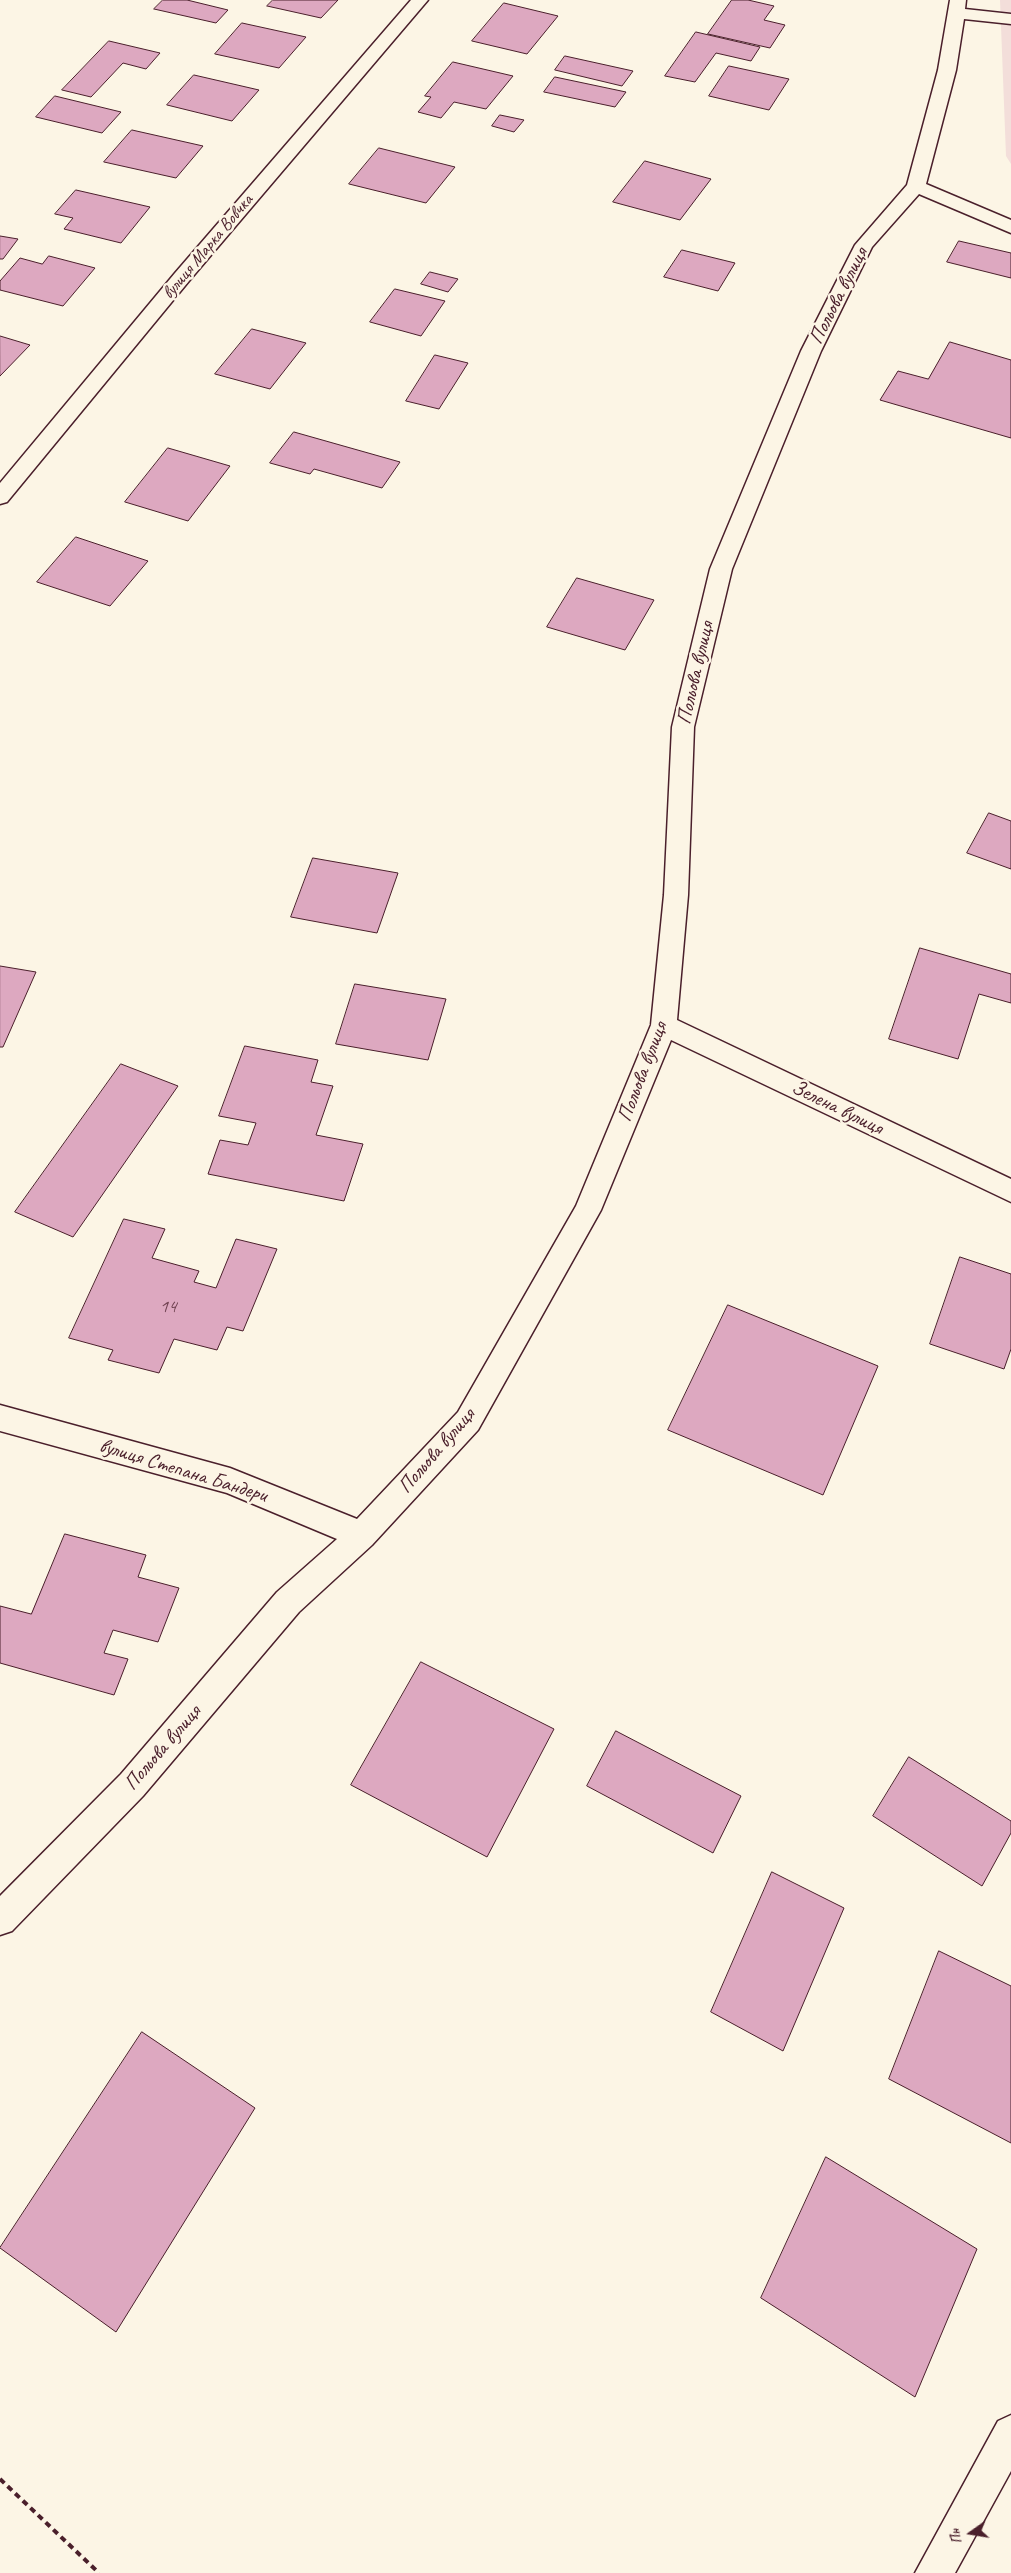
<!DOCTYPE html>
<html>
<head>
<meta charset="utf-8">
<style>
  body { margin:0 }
  #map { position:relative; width:1011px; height:2573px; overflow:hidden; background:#fcf5e5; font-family:Caveat,sans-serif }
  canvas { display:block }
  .north { position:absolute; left:946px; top:2508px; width:50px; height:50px; -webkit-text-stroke:4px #fcf5e5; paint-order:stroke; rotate:257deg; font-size:14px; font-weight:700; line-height:20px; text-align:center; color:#4a1f2b }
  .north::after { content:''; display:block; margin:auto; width:18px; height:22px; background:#4a1f2b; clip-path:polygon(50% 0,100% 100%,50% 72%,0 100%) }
</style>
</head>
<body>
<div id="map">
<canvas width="1011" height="2573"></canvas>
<div class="north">Пн</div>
</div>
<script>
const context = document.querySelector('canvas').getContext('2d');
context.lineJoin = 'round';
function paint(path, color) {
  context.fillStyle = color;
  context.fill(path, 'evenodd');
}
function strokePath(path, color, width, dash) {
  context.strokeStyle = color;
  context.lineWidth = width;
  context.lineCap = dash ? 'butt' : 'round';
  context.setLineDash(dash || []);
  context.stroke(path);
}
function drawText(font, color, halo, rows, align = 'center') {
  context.font = font + ' Caveat,sans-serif';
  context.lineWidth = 5;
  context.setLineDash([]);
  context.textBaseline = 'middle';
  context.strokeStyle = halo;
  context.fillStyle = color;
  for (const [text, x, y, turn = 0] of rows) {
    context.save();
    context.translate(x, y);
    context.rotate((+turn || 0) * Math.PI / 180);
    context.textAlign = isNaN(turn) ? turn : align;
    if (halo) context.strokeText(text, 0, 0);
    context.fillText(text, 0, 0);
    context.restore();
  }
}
const built = new Path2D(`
  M1000 0H1011V164L1006 156Z`);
const building = new Path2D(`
  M163 0H187L228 10 216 23 154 9Z
  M273 0H338L321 18 267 6Z
  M732 0H748L774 6 764 20 785 25 770 48 708 34Z
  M504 3 558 16 527 54 472 41Z
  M242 23 306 37 279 68 215 54Z
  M696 32 760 47 751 61 716 53 695 82 665 76Z
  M109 41 160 53 146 69 123 63 91 97 62 90Z
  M565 56 633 71 622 86 555 70Z
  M453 62 513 76 486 109 454 102 441 118 418 112 431 97 425 96Z
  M729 66 789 79 769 110 709 96Z
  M194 75 259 90 232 121 167 105Z
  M555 77 626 92 615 107 544 92Z
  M55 96 121 112 102 133 36 117Z
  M500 115 524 120 514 132 492 126Z
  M132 130 203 146 176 178 104 162Z
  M379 148 455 167 426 203 349 184Z
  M645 161 711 179 680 220 613 202Z
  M76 190 150 207 121 243 64 229 73 218 55 214Z
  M0 236 18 239 3 259H0Z
  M959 241 1011 253V278L947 262Z
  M682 250 735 263 718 291 664 277Z
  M49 256 95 268 63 306 0 290V281L20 258 42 264Z
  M430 272 458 279 448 292 421 284Z
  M395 289 445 301 421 336 370 322Z
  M252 329 306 343 270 389 215 374Z
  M0 336 30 345 0 376Z
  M950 342 1011 360V438L880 400 898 371 928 379Z
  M435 355 468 363 439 409 406 401Z
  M294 432 400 462 382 488 314 469 310 474 270 463Z
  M168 448 230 466 188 521 125 502Z
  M76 537 148 561 110 606 37 582Z
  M577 578 654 600 625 650 547 627Z
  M989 813 1011 821V869L967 853Z
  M313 858 398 873 377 933 291 917Z
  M920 948 1011 974V1003L979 994 958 1059 889 1039Z
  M0 966 36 972 3 1047H0Z
  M355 984 446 999 428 1060 336 1044Z
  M245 1046 318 1060 311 1082 333 1086 316 1135 363 1144 344 1201 208 1174 220 1140 248 1145 256 1123 219 1116Z
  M121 1064 178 1086 73 1237 15 1212Z
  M124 1219 165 1229 152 1258 199 1271 194 1282 216 1288 236 1239 277 1249 243 1331 227 1327 217 1350 174 1339 159 1373 108 1360 113 1350 69 1338Z
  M960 1257 1011 1274V1349L1004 1369 930 1344Z
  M728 1305 878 1366 823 1495 668 1430Z
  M65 1534 146 1555 138 1577 179 1588 158 1642 113 1630 104 1653 128 1659 114 1695 0 1663V1606L31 1614Z
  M421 1662 554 1729 487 1857 351 1785Z
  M616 1731 741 1796 713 1853 587 1786Z
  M909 1757 1011 1821V1833L982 1886 873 1816Z
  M772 1872 844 1908 783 2051 711 2012Z
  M939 1951 1011 1986V2143L889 2079Z
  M142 2032 255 2108 116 2332 0 2248Z
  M826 2157 977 2249 915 2397 761 2298Z`);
const path = new Path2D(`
  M0 2479 99 2573`);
const minor = new Path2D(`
  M411 0H428L189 281 7 502 0 504V483L175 273Z
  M950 0H966L965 9 1011 14V24L964 19 956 70 926 184 1011 220V233L919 194 872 247 821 351 732 569 694 727 688 895 677 1020 1011 1179V1202L671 1040 601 1210 478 1430 372 1545 299 1612 143 1796 12 1931 0 1935V1896L121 1774 277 1592 337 1539 227 1493 0 1431V1405L230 1468 357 1519 458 1412 576 1206 651 1025 664 895 672 727 710 569 801 351 855 245 907 185 938 70Z
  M1011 2415V2471L955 2573H915L998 2421Z`);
const farStreetnames = [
  ["вулиця Марка Вовчка",208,247,-50]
];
const numberNames = [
  ["14",168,1307]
];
const streetNames = [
  ["Польова вулиця",839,296,-63],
  ["Польова вулиця",696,673,-77],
  ["Польова вулиця",643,1072,-69],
  ["Зелена вулиця",837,1108,26],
  ["Польова вулиця",437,1451,-49],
  ["вулиця Степана Бандери",183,1471,17],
  ["Польова вулиця",163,1748,-49]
];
paint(built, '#f3deda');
paint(building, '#dda8c0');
strokePath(building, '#4a1f2b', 1);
strokePath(minor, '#4a1f2b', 3);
strokePath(path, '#4a1f2b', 4, [6, 4.5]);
paint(minor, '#fcf5e5');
drawText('18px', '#4a1f2b', '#fcf5e5', farStreetnames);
drawText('19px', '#6f4150', null, numberNames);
drawText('21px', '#4a1f2b', '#fcf5e5', streetNames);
</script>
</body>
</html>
